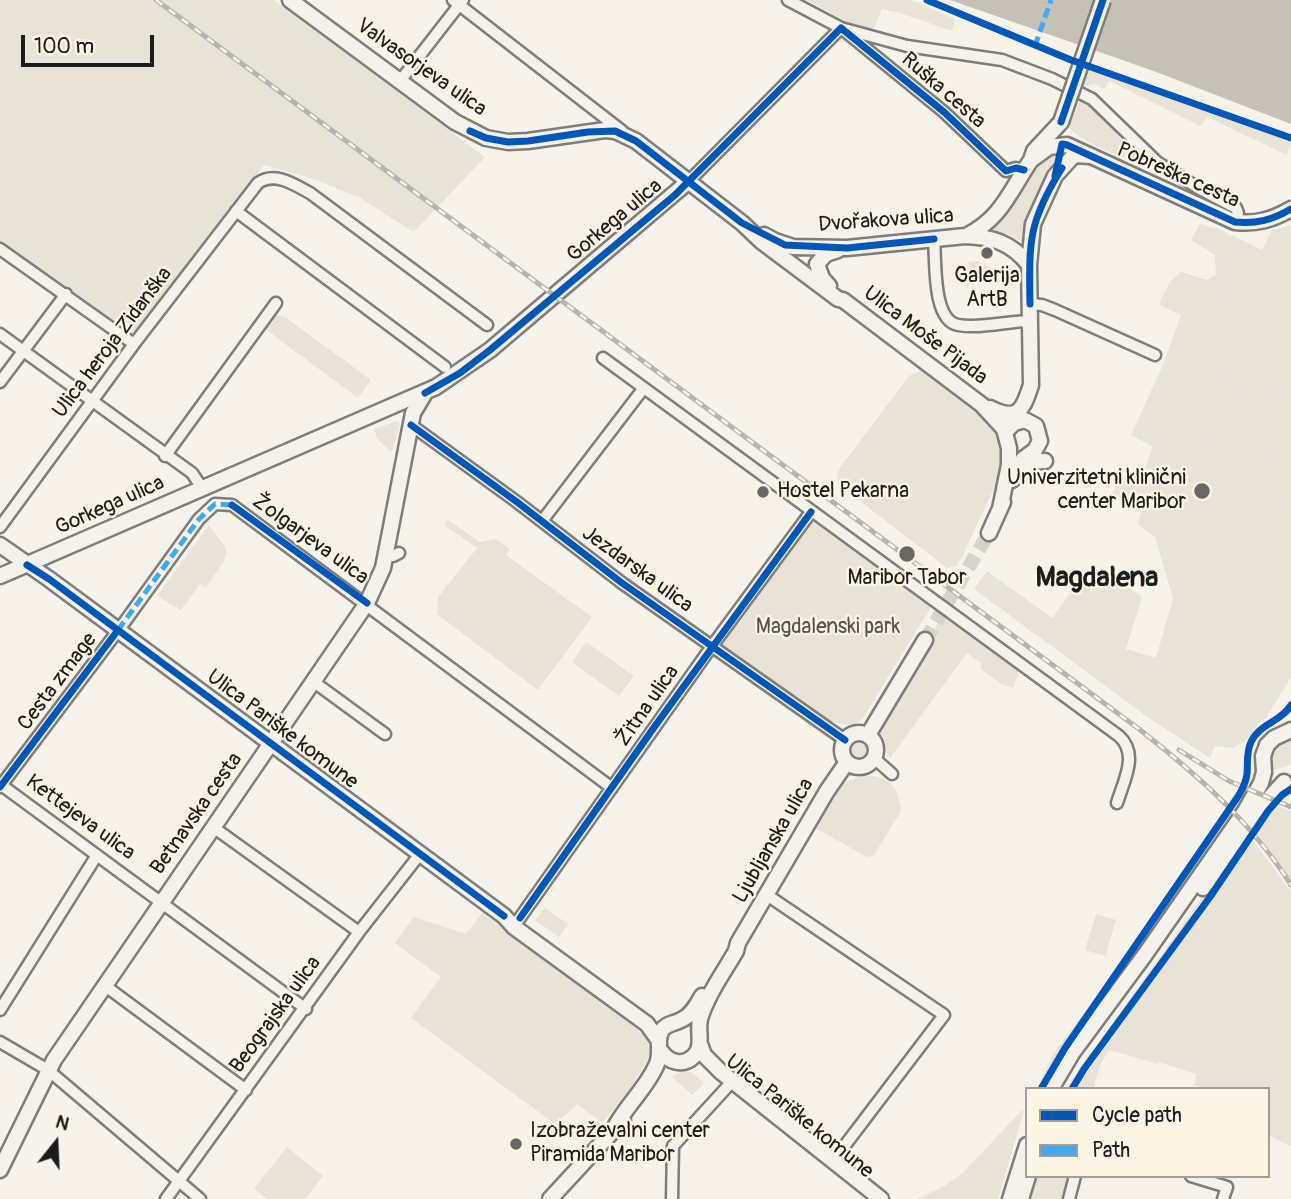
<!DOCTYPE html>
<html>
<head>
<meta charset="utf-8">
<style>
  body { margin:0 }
  #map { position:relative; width:1291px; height:1199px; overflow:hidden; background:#f7f3ea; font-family:Pangolin,sans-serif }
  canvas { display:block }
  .legend { position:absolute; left:1025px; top:1087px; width:245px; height:91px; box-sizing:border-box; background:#fcf5e5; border:2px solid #a29e95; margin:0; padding:9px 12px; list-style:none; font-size:21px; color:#1c1c1c }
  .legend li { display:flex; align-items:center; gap:14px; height:35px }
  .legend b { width:35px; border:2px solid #a29e95 }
  .north { position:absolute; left:21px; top:1108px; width:70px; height:70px; -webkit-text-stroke:5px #fcf5e5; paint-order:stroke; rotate:18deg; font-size:19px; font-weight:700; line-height:28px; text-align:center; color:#1c1c1c }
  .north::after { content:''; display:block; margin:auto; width:24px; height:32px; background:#1c1c1c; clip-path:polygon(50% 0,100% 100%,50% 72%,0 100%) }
  .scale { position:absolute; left:21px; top:35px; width:133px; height:32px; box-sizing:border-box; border:4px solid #1c1c1c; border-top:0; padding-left:9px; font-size:21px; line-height:24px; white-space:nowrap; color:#1c1c1c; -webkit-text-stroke:5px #fcf5e5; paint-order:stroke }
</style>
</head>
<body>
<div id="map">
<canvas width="1291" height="1199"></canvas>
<ul class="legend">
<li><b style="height:9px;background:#0057b8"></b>Cycle path</li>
<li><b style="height:9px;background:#3fa9f5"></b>Path</li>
</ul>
<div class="north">N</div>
<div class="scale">100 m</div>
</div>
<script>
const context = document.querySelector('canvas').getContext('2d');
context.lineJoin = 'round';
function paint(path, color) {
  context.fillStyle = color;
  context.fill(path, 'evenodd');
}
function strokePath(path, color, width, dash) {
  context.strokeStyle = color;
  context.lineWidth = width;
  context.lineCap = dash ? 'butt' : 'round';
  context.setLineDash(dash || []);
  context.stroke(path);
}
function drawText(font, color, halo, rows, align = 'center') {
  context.font = font + ' Pangolin,sans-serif';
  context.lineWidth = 5;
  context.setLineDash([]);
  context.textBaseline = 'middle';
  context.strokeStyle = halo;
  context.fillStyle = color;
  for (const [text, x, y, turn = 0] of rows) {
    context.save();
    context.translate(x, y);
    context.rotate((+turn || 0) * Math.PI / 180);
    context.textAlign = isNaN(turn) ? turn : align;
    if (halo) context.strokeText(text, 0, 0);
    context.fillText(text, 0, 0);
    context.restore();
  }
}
const built = new Path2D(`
  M0 0H274L485 157 414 232 360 198 314 179 264 165 134 335 0 242Z
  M1200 224 1220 230 1262 250 1272 230 1291 225V677L1266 718 1259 723 1247 740 1233 748 1215 746 1210 758 1152 720 974 589 987 571 1052 618 1084 573 1104 571 1142 597 1126 649 1156 658 1173 598 1155 537 1137 524 1143 508 1112 494 1122 474 1140 479 1153 447 1131 435 1162 367 1181 315 1159 304 1170 282 1181 272 1206 280 1216 275 1215 255 1193 241Z`);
const green = new Path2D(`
  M807 0H912L955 19 952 31 900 13 882 9 873 30 845 21Z
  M1090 69 1291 139 1287 155 1207 117 1201 126 1109 81 1105 89 1095 84 1082 87Z
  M1078 97 1092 106 1125 144 1152 166 1151 169C1125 157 1089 147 1069 128L1080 100Z
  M1051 152 1055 156V162L1029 219 1024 243 1008 234 995 233 993 227 1035 163Z
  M1200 224 1220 230 1264 252 1260 260 1242 253 1226 291 1220 289 1209 302 1190 293 1181 315 1159 304 1170 282 1181 272 1206 280 1215 276 1217 270 1215 255 1193 241 1192 238Z
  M978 261 1002 275V283C985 284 973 279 968 262Z
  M1286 263H1291V294L1260 362 1251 357 1250 359 1246 358 1241 374 1272 389 1291 347V370L1280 394C1265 400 1242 392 1230 382L1231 373 1281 265Z
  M277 315 285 317 371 380 358 398 264 328 273 316Z
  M926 367 994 424 1000 434 1006 462 963 555 956 566 947 568 839 485 837 474 841 466 909 376Z
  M1230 399 1218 429 1230 435 1243 407 1248 409 1233 444 1215 437 1194 484 1206 489 1214 473 1239 484 1225 518C1211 512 1188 507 1184 492L1225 400Z
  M396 421 400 424 393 449 390 451 377 438 374 429Z
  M1258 457 1274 459 1290 466 1276 497 1291 504V511L1268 501 1275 485 1251 474Z
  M1174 510 1206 526 1182 577 1172 570 1163 536Z
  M813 519 932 605 863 718C859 723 856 725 849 725 818 724 747 666 719 647Z
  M448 520 480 542 495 539 510 549 506 555 592 617 538 690 437 614 438 597 477 548 444 525Z
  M209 525 226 549 224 561 206 588 200 584 181 610 157 596Z
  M944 612 1020 670 1013 688 1001 684 981 669V663L967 653 890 758 880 742V729Z
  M586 642 634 676 619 696 572 662Z
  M1291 738V764L1285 767 1272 770C1264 761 1272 752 1276 743Z
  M849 750a10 10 0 1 1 20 0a10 10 0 1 1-20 0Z
  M862 776C890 775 898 785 901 811L874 855 867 857 815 828 844 783Z
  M1275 806 1291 811V880L1257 832Z
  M1230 815 1232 817 1045 1089H1042L1068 1046Z
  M1247 834 1249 836 1209 896 1068 1089H1066Z
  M1253 840 1291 892V1146L1268 1135V1089H1229L1226 1087 1224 1089H1206L1194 1085 1196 1074 1159 1062 1158 1064 1109 1050 1100 1065 1093 1089H1075Z
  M545 908 568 924 559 937 535 920Z
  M482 913 615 1011 646 1037 650 1048 648 1059 629 1090 602 1123 577 1104 555 1124 411 1018 441 977 395 943 414 917 466 934Z
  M1096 914 1116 920 1105 956 1085 950Z
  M1139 939 1060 1054 1040 1089H1037L1052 1056Z
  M681 1071 691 1072 704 1083 692 1095 672 1077Z
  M1022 1110H1024L998 1199H917L944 1186 963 1173Z
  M287 1147 323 1176 305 1199H267L254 1189Z
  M1037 1176H1068L1061 1199H1030Z`);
const water = new Path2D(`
  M950 0H1291V124L1151 70Z`);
const secondaryTunnel = new Path2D(`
  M925 640 989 533`);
const street = new Path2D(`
  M453 0 622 131
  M788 0 841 28 944 112 1006 171 1016 168 1024 170
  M841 28 907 46 1002 60 1052 79 1092 99 1157 162 1200 189 1236 208 1238 213 1235 222
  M400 81 463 0
  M689 181 841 28
  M236 211 445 367
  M934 239C936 261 932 320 958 325 981 329 1007 321 1030 321
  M0 249 134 344
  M1030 304 1042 305 1055 310 1155 355
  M0 334 192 473 202 488
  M603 358 1119 736C1139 754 1124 780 1117 803
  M0 382 66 294
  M411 425 517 502 622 583 845 740
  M165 456 276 303
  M542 521 643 389
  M0 527 134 344 258 183C275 171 295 185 310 193L487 325
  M386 555 393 556 399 553
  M314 682 385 734
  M874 758 892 774
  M0 784 306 1009
  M0 787 126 620 199 519 215 504 232 505 612 788
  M213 827 359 932
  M767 895 944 1015 833 1161
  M517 922 712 646 811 512
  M104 985 246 1090
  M0 1010 97 855
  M0 1042 48 1070 200 1199
  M1191 1176 1227 1187 1223 1199
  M166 1199 359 932 420 854
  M672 1199 673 1146 728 1086
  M1069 1199 1075 1176`);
const secondary = new Path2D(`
  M290 0 455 122 486 138 508 142 528 141 605 130 615 131 636 141 742 223 762 242 838 299 843 300 982 405 1004 429 1009 448V465L1000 509
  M1031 160 1049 147 1067 145 1235 222C1257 224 1272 220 1291 209
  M764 235 775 241 793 247 847 248 965 236C992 237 1011 242 1029 265
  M966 236C1001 219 1010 191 1031 160L1034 151 1061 122
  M829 286 822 278 817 264 826 254 838 250
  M990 408C1018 422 1023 410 1031 385L1029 265 1033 224 1055 176 1074 155 1090 156
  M1008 429 1014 423 1025 420 1036 426 1040 441 1035 450 1023 459 1012 480
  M1023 469 1029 462 1045 461
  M989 533 1003 502
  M0 545 49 579 504 916 514 927 647 1024 659 1041
  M0 576 436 387 490 350 689 181
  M842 750a17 17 0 1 1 34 0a17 17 0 1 1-34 0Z
  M868 735 925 640
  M1203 888 1252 817 1284 782
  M700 1044 704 1055 721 1072 881 1199
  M661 1051C668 1062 683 1067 694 1056 704 1046 697 1032 700 1019 707 995 724 972 736 951L738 943 827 791 847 762
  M1051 1089 1073 1052 1144 956 1245 811 1261 783 1264 772 1263 756 1267 745 1274 738 1291 730
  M616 1125C628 1104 646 1088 656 1066 663 1052 655 1041 662 1030 667 1023 674 1024 681 1020 691 1016 697 1005 702 996
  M0 1170 54 1060 367 603 383 568 413 413 425 393
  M550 1199 623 1120
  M1010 1199 1027 1145
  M1021 1199 1028 1176`);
const rail = new Path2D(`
  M156 0 1139 729C1196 774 1252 822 1291 885
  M1179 750 1229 781 1291 807`);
const secondaryBridge = new Path2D(`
  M1061 122 1103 0`);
const quiet = new Path2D(`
  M1035 46 1051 0
  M118 630 199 519 215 504 232 505 237 509`);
const cycleway = new Path2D(`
  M927 0 1071 60 1291 138
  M1061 122 1103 0
  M470 131 486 138 508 142 528 141 588 132 615 131 636 141 742 223 785 245 847 248 934 239
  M1055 176 1062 144 1067 145 1235 222C1257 224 1272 220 1291 209
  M1030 304C1029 242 1028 222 1062 168
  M425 393 460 373 490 350 675 195 841 28 944 112 1006 171 1016 168 1024 170
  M411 425 517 502 622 583 845 740
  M232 505 367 603
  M27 565 49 579 504 916
  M0 787 118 630
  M520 918 655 726 811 512
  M1041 1089 1065 1048 1239 795C1243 788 1246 782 1247 774 1248 763 1246 752 1251 742 1260 723 1281 722 1291 705
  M1072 1089 1084 1069 1210 897 1268 811 1282 795 1291 789`);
const markers = [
  [987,253,7,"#696764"],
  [1202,491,9,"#696764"],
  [763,492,7,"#696764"],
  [907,554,9,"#696764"],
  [516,1144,7,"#696764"]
];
const streetNames = [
  ["Valvasorjeva ulica",421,68,35],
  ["Ruška cesta",943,91,41],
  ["Pobreška cesta",1178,176,24],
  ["Gorkega ulica",615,221,-40],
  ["Dvořakova ulica",886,221,-4],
  ["Ulica Moše Pijada",925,336,37],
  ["Ulica heroja Zidanška",113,343,-53],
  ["Gorkega ulica",110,506,-24],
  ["Žolgarjeva ulica",310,540,36],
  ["Jezdarska ulica",637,570,36],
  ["Cesta zmage",58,682,-53],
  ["Žitna ulica",648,706,-55],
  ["Ulica Pariške komune",282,730,37],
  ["Betnavska cesta",197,814,-55],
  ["Kettejeva ulica",80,818,36],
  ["Ljubljanska ulica",774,841,-60],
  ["Beograjska ulica",276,1015,-54],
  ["Ulica Pariške komune",799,1117,39]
];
const poiNames = [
  ["Galerija",987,277],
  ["ArtB",987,301],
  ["Univerzitetni klinični",1186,479,"right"],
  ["center Maribor",1186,503,"right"],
  ["Hostel Pekarna",777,492,"left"],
  ["Maribor Tabor",907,579],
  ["Izobraževalni center",530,1132,"left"],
  ["Piramida Maribor",530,1156,"left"]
];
const parkNames = [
  ["Magdalenski park",828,628]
];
const districtNames = [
  ["Magdalena",1097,579]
];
paint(built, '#e8e3d7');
paint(green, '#e8e2d7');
paint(water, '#c5c1b7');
strokePath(secondaryTunnel, '#d6d3cb', 14, [14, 7]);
strokePath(street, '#7f7d79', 15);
strokePath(secondary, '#7f7d79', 19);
strokePath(street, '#f5f2ec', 10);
strokePath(secondary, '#f5f2ec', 14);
strokePath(rail, '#b6b4af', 5);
strokePath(rail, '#fcf5e5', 2.5, [8]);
strokePath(secondaryBridge, '#7f7d79', 19, []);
strokePath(secondaryBridge, '#f5f2ec', 14);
strokePath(quiet, '#3fa9f5', 5, [10, 5]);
strokePath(cycleway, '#0057b8', 7);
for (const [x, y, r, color] of markers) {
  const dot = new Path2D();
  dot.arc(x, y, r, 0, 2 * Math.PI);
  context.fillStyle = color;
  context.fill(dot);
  strokePath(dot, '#fcf5e5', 2.5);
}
drawText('21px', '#1c1c1c', '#fcf5e5', streetNames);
drawText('21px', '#1c1c1c', '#fcf5e5', poiNames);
drawText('21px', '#555450', '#fcf5e5', parkNames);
drawText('bold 28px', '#1c1c1c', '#fcf5e5', districtNames);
</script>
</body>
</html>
